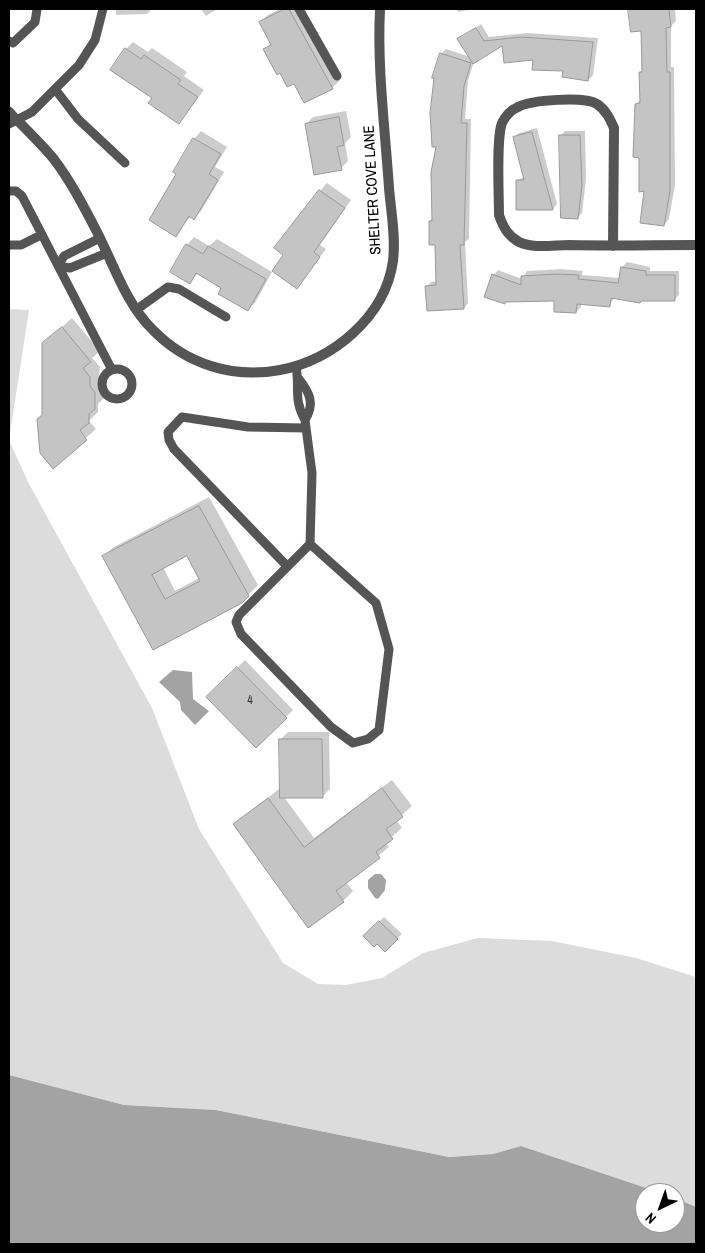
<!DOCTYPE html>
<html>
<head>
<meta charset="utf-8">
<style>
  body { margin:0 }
  #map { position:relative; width:705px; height:1253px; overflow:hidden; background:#fff; font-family:"Archivo Narrow",sans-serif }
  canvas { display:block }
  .frame { position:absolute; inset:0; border:10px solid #000; pointer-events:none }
  .north { position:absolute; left:635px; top:1183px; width:50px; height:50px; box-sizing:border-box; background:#fff; border:1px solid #999; border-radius:50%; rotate:222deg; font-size:14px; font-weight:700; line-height:20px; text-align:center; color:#000 }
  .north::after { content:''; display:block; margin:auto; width:18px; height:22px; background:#000; clip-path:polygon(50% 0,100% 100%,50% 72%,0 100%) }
</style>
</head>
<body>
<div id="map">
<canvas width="705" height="1253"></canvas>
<div class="frame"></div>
<div class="north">N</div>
</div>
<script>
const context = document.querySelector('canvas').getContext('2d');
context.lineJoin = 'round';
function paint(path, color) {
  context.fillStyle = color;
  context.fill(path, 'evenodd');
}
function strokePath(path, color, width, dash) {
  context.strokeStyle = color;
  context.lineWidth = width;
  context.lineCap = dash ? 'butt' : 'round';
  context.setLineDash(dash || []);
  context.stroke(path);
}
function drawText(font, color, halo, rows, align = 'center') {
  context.font = font + ' "Archivo Narrow",sans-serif';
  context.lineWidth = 4;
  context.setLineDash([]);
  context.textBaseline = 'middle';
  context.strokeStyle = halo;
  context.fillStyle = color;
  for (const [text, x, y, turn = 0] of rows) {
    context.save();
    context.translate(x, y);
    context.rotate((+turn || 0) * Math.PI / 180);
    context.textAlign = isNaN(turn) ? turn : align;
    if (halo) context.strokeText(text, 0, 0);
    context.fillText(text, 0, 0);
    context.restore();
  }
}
const green = new Path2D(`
  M9 309 29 310 9 440 28 482 152 708 199 829 283 963 318 984 346 985 382 978 423 953 478 938 552 941 636 958 696 977V1207L675 1198V1193H661L521 1146 493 1154 449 1157 216 1110 124 1105 9 1075Z`);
const water = new Path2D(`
  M173 670 192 672 193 699 209 711 195 725 181 710 180 702 159 682Z
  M375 874H381L386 880 385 890 378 899 375 898 368 888V880Z
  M9 1075 124 1105 216 1110 449 1157 493 1154 521 1146 661 1193H645V1223H675V1198L696 1207V1244H9Z`);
const shadow = new Path2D(`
  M116 9H152L147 14 116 15Z
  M201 9H217L206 16Z
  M280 9H300L339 81 332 88 294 82 280 71 265 49 271 43 260 22 268 15Z
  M457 9H473L458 12Z
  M630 9H675L676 21 671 26V67H674L675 185 669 219 664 225 645 190 636 104 641 99 640 73 643 69 642 29 632 30Z
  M481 24 489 37 527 33 598 38 593 75 588 80 534 59 503 44 474 62 468 80 465 119H471L469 239 465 242 468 303 464 308 426 287 431 282 437 281 436 243 430 221 434 217 441 54 446 49 470 57 459 40Z
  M133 42 148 52 152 48 187 72 184 76 204 90 179 123 154 98 126 49Z
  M346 111 351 137 345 143 348 161 341 168 306 124 313 117Z
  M537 128 557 204 553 209H517V181L525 176 514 138 519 133Z
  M201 131 227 147 215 167 224 172 201 211 194 218 191 216 176 235 178 174 194 139Z
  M565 131H585L586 179 582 213 577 218 560 136Z
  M327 183 351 200 320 245 326 249 297 287 285 255 275 248 301 212Z
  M194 237 209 246 217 239 272 272 255 303 247 310 223 288 198 273 190 282 187 245Z
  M627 262 650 267V271H679V295L674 300 615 297 609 305 581 303V307L576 312 556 300 494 275 498 270 522 279 527 271 561 269 583 271 582 275 620 278 622 267Z
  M72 318 100 351 92 358 100 367 99 376 104 382V398L98 404V412L89 421 96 429 53 467 43 415V344Z
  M209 497 258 585 241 602 153 649 104 556 114 547ZM187 555 199 578 175 591 163 567Z
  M245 660 293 710 256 746 208 697Z
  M288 732H329L330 789 322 797H284L314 838 392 780 412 806 396 820 402 828 385 843 389 847 346 882 353 891 343 901 234 824 279 789 281 793V739Z
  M384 917 402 934 385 950 365 936Z`);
const building = new Path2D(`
  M285 9H289L333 89 304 103 294 84 287 87 280 73 277 75 263 49 271 45 259 22Z
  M628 9H669L671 27 666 28 667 72H670V191L664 226 640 223 644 191 639 192V158L633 157 635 104 640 103 639 72H642L641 31 631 32Z
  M476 28 484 41 521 37 593 42 588 81 562 77 563 71 532 70 533 60 504 63 502 46 473 64 457 39Z
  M125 48 141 59 144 55 181 80 178 84 198 97 179 124 148 103 152 98 110 70Z
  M440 53 471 63 464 86 461 123H467L464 245H460L464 309 427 311 425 286 436 285 435 245H429V221H432L431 172 436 147H432L430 113 434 78H432Z
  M339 117 344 145 337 147 342 170 314 175 305 124Z
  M532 132 553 210H516V180H524L513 137Z
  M559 135H580L582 185 578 219 561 218Z
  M193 138 221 154 209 174 218 180 194 220 189 216 176 237 149 220 176 174 173 172Z
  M319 190 345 208 314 252 320 257 297 289 272 271 283 255 274 248Z
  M186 244 203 254 208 246 266 279 248 311 218 294 221 288 196 273 190 284 170 272Z
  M621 267 646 271V275H675V301H641L640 303 611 298 610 307 577 304 576 313 554 312V301L505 302V304L484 297 492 274 521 285V276L556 274 579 275 578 279 618 283Z
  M62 327 91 362 83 368 90 377V386L95 392V409L89 414V423L80 430 87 440 53 469 40 453 37 419 42 415V343Z
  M199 506 249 596 242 603 153 650 102 556ZM187 556 200 581 165 599 152 575Z
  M237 667 287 718 256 748 206 697Z
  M279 739H322L323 798H280Z
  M382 788 403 817 386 829 393 839 376 852 380 858 336 891 344 902 308 928 233 824 268 798 304 847Z
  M379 921 398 939 385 952 377 944 374 947 363 936Z`);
const service = new Path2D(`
  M299 9 337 76
  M9 41 13 43 35 22 37 9
  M55 89 78 119 125 163
  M9 111 17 120
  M9 124 32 112 79 65 95 40 103 9
  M9 191H16L22 196 112 370
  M100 238 64 256 58 266 70 268 107 253
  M9 245H21L41 235
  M136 310 168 287 179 289 226 317
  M296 366C300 387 293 399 305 420 315 404 310 393 299 379
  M102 384a15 15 0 1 1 30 0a15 15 0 1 1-30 0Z
  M305 420 312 473 310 544 239 615 236 622 241 634 331 727 353 743 368 739 379 730 389 649 376 603 310 544
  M287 566 174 449 169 440 168 432 182 417 248 427 306 428`);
const minor = new Path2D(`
  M17 120C29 132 42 145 53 158 70 180 84 207 97 232 114 265 126 304 153 330 186 364 233 379 280 370 333 360 385 317 393 261 396 237 391 212 389 188 385 128 377 68 380 9
  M613 246 614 128C610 119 606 110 597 104 584 96 531 100 518 107 511 110 505 117 502 123 496 138 499 196 499 215 503 227 508 236 519 242 533 249 554 245 569 245 611 246 654 245 696 245`);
const numberNames = [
  ["4",250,701]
];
const streetNames = [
  ["SHELTER COVE LANE",373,190,-93]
];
paint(green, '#dcdcdc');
paint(water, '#a3a3a3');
paint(shadow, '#0003');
paint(building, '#c4c4c4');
strokePath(building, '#999', 1);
strokePath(service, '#555', 9);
strokePath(minor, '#555', 10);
drawText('12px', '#313131', null, numberNames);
drawText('15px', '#000', '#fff', streetNames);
</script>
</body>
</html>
